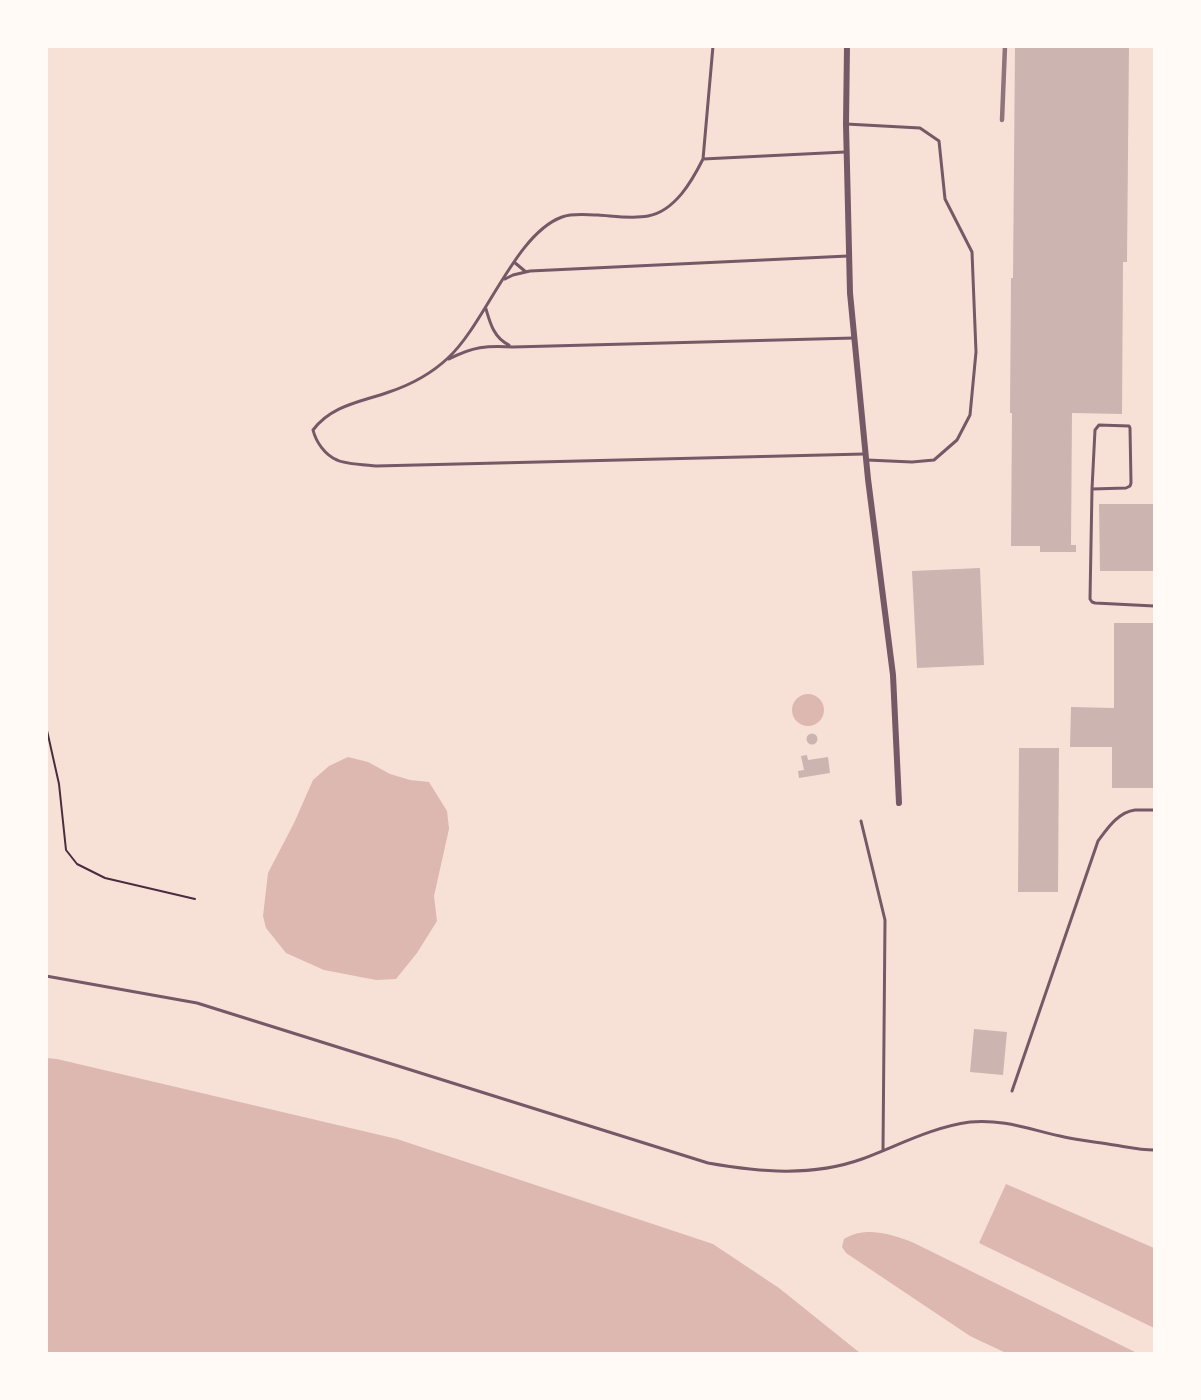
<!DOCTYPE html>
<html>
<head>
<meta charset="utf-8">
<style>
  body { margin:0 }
  #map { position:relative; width:1201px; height:1400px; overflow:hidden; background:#f7e1d7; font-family:Raleway,sans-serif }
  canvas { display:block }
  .frame { position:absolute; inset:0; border:48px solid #fffaf5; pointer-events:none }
</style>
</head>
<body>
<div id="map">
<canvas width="1201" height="1400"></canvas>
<div class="frame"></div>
</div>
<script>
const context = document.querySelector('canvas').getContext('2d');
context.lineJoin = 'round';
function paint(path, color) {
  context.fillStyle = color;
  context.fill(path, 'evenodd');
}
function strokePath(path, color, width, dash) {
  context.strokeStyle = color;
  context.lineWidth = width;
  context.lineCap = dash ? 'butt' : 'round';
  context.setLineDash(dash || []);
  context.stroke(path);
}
const water = new Path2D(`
  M792 710a16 16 0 1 1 32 0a16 16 0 1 1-32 0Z
  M348 757 368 762 390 774 410 780 429 782 447 811 449 829 434 896 437 921 417 953 396 979 376 980 324 970 286 953 266 928 263 916 268 873 294 823 313 780 329 766Z
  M47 1058 57 1059 397 1139 713 1244 779 1288 860 1353H47Z
  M1006 1184 1154 1248V1328L979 1243Z
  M871 1232C887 1233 900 1237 914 1243L1137 1353H1006L970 1336 846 1253 842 1247 844 1239C854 1233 861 1232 871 1232Z`);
const building = new Path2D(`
  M1015 46H1129L1127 262H1123L1122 414 1072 413 1071 545H1076V552H1040V546H1011L1012 413H1010L1011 278H1013Z
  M1099 504H1153V571H1100Z
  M980 568 984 665 917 668 912 571Z
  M1114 623H1154V788H1112V747H1070L1071 707 1114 708Z
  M806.5 739a5.5 5.5 0 1 1 11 0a5.5 5.5 0 1 1-11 0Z
  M1019 748H1059L1058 892H1018Z
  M807 755 808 760 828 757 830 773 799 778 798 771 804 770 801 756Z
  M974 1029 1007 1032 1003 1075 970 1072Z`);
const path = new Path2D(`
  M46 726 59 784 66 850 77 864 105 878 195 899`);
const service = new Path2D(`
  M713 46 703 159C692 181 675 211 648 216 632 219 614 216 598 215 586 215 573 213 562 217 515 234 486 323 448 358 432 373 410 385 389 392 361 402 332 405 313 430 316 442 325 455 337 460 344 464 367 465 376 466L864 454
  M846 124 920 128 939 141 945 199 972 252 976 352 970 415 957 440 934 460 912 462 867 460
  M703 159 845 152
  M514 262 526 272
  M505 279 513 275 530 271 848 256
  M486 309C490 323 494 338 509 345
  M449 359C472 347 487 345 513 347L854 338
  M1092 489 1126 488 1130 486 1131 483 1130 428 1129 426 1099 425 1095 430 1092 489 1090 599 1092 602 1095 603 1154 606
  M861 821 885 920 883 1150
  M46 976 197 1003 708 1163C759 1172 812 1177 862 1159 897 1146 932 1127 970 1122 1003 1119 1028 1129 1060 1136 1077 1140 1096 1142 1114 1145 1127 1147 1141 1150 1154 1150
  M1012 1091 1098 841C1107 829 1118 812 1135 810 1141 810 1148 810 1154 810`);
const minor = new Path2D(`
  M847 46 846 124 850 293 868 479 893 675 899 803`);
const rail = new Path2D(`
  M1002 120 1005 46`);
paint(water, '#dcb8b0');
paint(building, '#ccb4b1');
strokePath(path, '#4a2c40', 2);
strokePath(service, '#755966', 3);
strokePath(minor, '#755966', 6);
strokePath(rail, '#8f747c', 4.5);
</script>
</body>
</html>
